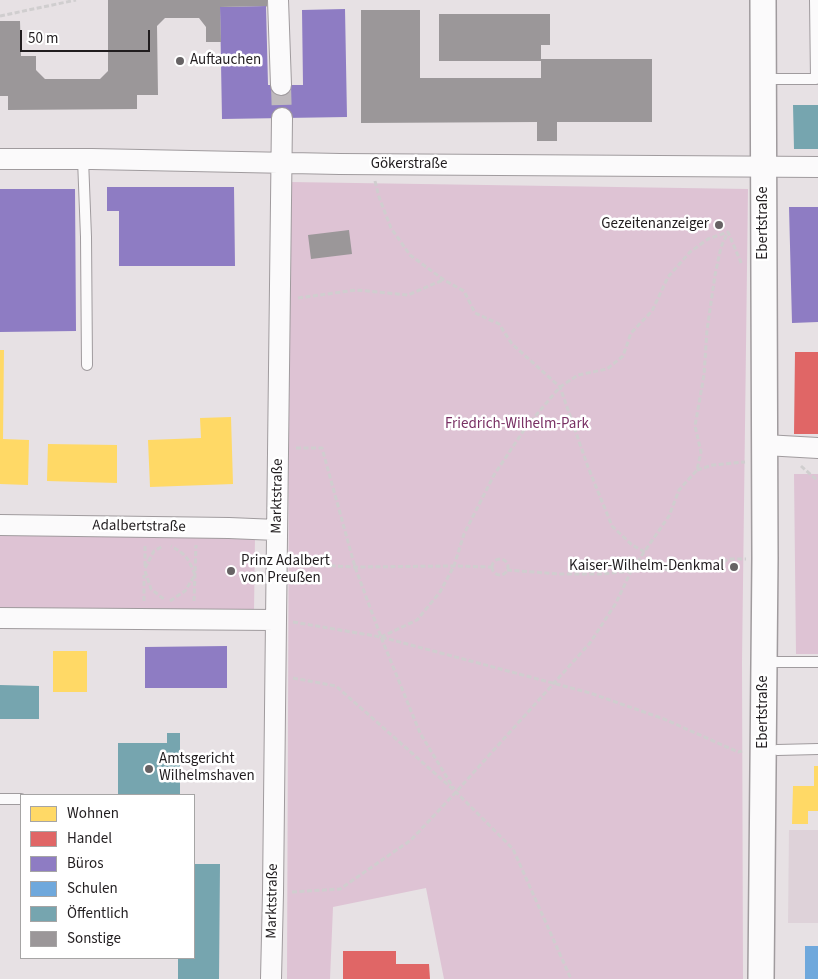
<!DOCTYPE html>
<html>
<head>
<meta charset="utf-8">
<style>
  body { margin:0 }
  #map { position:relative; width:818px; height:979px; overflow:hidden; background:#e7e1e4; font-family:"Source Sans 3",sans-serif }
  canvas { display:block }
  .legend { position:absolute; left:20px; top:794px; width:175px; height:165px; box-sizing:border-box; background:#fff; border:1px solid #a6a5a5; margin:0; padding:6px 9px; list-style:none; font-size:15px; color:#211d1f }
  .legend li { display:flex; align-items:center; gap:10px; height:25px }
  .legend b { width:25px; border:1px solid #a6a5a5 }
  .scale { position:absolute; left:20px; top:30px; width:130px; height:22px; box-sizing:border-box; border:2px solid #211d1f; border-top:0; padding-left:6px; font-size:15px; line-height:18px; white-space:nowrap; color:#211d1f; -webkit-text-stroke:4px #fff; paint-order:stroke }
</style>
</head>
<body>
<div id="map">
<canvas width="818" height="979"></canvas>
<ul class="legend">
<li><b style="height:14px;background:#ffd966"></b>Wohnen</li>
<li><b style="height:14px;background:#e06666"></b>Handel</li>
<li><b style="height:14px;background:#8e7cc3"></b>Büros</li>
<li><b style="height:14px;background:#6fa8dc"></b>Schulen</li>
<li><b style="height:14px;background:#76a5af"></b>Öffentlich</li>
<li><b style="height:14px;background:#9b9799"></b>Sonstige</li>
</ul>
<div class="scale">50 m</div>
</div>
<script>
const context = document.querySelector('canvas').getContext('2d');
context.lineJoin = 'round';
function paint(path, color) {
  context.fillStyle = color;
  context.fill(path, 'evenodd');
}
function strokePath(path, color, width, dash) {
  context.strokeStyle = color;
  context.lineWidth = width;
  context.lineCap = dash ? 'butt' : 'round';
  context.setLineDash(dash || []);
  context.stroke(path);
}
function drawText(font, color, halo, rows, align = 'center') {
  context.font = font + ' "Source Sans 3",sans-serif';
  context.lineWidth = 5;
  context.setLineDash([]);
  context.textBaseline = 'middle';
  context.strokeStyle = halo;
  context.fillStyle = color;
  for (const [text, x, y, turn = 0] of rows) {
    context.save();
    context.translate(x, y);
    context.rotate((+turn || 0) * Math.PI / 180);
    context.textAlign = isNaN(turn) ? turn : align;
    if (halo) context.strokeText(text, 0, 0);
    context.fillText(text, 0, 0);
    context.restore();
  }
}
const built = new Path2D(`
  M789 830H818V923H788Z`);
const green = new Path2D(`
  M290 182 748 189 742 662 743 979H444L426 888 333 907 330 979H287Z
  M794 474H818V654H796Z
  M0 532 255 536 254 612 0 611Z`);
const homes = new Path2D(`
  M0 350H4L3 439 29 440 28 485 0 484Z
  M231 417 233 484 150 487 148 440 201 438 200 418Z
  M48 444 117 445V483L47 481Z
  M53 651H87V692H53Z
  M814 766H818V811H808V824H792L793 786H814Z`);
const shops = new Path2D(`
  M795 352H818V434H794Z
  M343 951H396V964H429L430 979H343Z`);
const offices = new Path2D(`
  M266 6 268 85H303L302 10 345 9 347 117 222 119 220 7Z
  M107 187H234L235 266H119V211H107Z
  M0 189H75L76 331 0 332Z
  M789 207H818V322L792 323Z
  M227 646V688H145V647Z`);
const schools = new Path2D(`
  M805 946H818V979H805Z`);
const public = new Path2D(`
  M793 105H818V149H794Z
  M0 685 39 686V719H0Z
  M167 733H180V795H118V743H167Z
  M194 864H220L219 979H178V958H194Z`);
const building = new Path2D(`
  M108 0H267V7L266 6 220 7 221 42H206V27L199 18H165L157 26 158 95H137V109L8 110V96H0V21H20L21 56H36V70L45 79H100L108 71Z
  M361 10H420V78H541V61H439V14H550V45H541V59H652V122H557V141H537V122L361 123Z
  M349 230 352 254 311 259 308 235Z`);
const minorTunnel = new Path2D(`
  M281 85 282 118`);
const path = new Path2D(`
  M0 16 76 0
  M375 181 379 197 391 228 410 255 444 280 464 291 475 313 499 324 512 344 560 387 588 467 612 526 632 545 645 552
  M298 298 356 290 408 295 443 280
  M296 448H322L355 567 381 637 420 733 454 789
  M801 466 818 481
  M697 470 713 465 745 462
  M492 567a8 8 0 1 1 16 0a8 8 0 1 1-16 0Z
  M293 564 355 567 454 566 492 567
  M145 566V545
  M145 568 154 551 163 546
  M507 570 559 574H602L631 571 669 516 679 490 697 470 701 452 695 426 704 375 707 330 715 275 721 247 728 232 742 265
  M145 571 151 589 165 600
  M144 601V575
  M170 601 185 591 195 575C188 558 187 555 171 546
  M194 601 196 545
  M293 622 381 637 590 693 664 719 738 752 742 751
  M381 637 417 620 440 592 454 566 464 534 494 475 526 427 560 387 578 375 607 369 623 356 631 333 652 311 668 277 690 252 708 239 728 232
  M293 678 336 686 456 792 513 849 571 979
  M292 892 340 889 411 840 456 792 590 643 616 603 631 571 714 568 728 559H746`);
const service = new Path2D(`
  M764 79H816L815 0
  M83 159 86 237 87 365
  M764 662H818
  M777 750 818 749
  M0 799H21`);
const minor = new Path2D(`
  M278 0 281 85
  M0 159H92L340 164 818 167
  M765 445 818 448
  M0 525 229 528 277 530
  M0 618 276 620
  M271 979 273 893 276 620 282 118`);
const tertiary = new Path2D(`
  M761 979 765 558 763 0`);
const markers = [
  [180,61,5,"#666264"],
  [719,225,5,"#666264"],
  [734,567,5,"#666264"],
  [231,571,5,"#666264"],
  [149,769,5,"#666264"]
];
const poiNames = [
  ["Auftauchen",190,61],
  ["Gezeitenanzeiger",709,225,"right"],
  ["Prinz Adalbert",241,562],
  ["von Preußen",241,579],
  ["Kaiser-Wilhelm-Denkmal",724,567,"right"],
  ["Amtsgericht",159,760],
  ["Wilhelmshaven",159,777]
];
const streetNames = [
  ["Gökerstraße",409,165],
  ["Ebertstraße",764,223,-90],
  ["Marktstraße",278,496,-89],
  ["Adalbertstraße",139,527,1],
  ["Ebertstraße",764,712,-90],
  ["Marktstraße",273,901,-89]
];
const parkNames = [
  ["Friedrich-Wilhelm-Park",517,425]
];
paint(built, '#ded2d9');
paint(green, '#dec3d4');
paint(homes, '#ffd966');
paint(shops, '#e06666');
paint(offices, '#8e7cc3');
paint(schools, '#6fa8dc');
paint(public, '#76a5af');
paint(building, '#9b9799');
strokePath(minorTunnel, '#bfbabd', 20, [20, 10]);
strokePath(service, '#a09b9e', 12);
strokePath(minor, '#a09b9e', 22);
strokePath(tertiary, '#a09b9e', 28);
strokePath(path, '#d0cecf', 3, [5, 2.5]);
strokePath(service, '#fbfafb', 10);
strokePath(minor, '#fbfafb', 20);
strokePath(tertiary, '#fbfafb', 25);
for (const [x, y, r, color] of markers) {
  const dot = new Path2D();
  dot.arc(x, y, r, 0, 2 * Math.PI);
  context.fillStyle = color;
  context.fill(dot);
  strokePath(dot, '#fff', 2);
}
drawText('15px', '#211d1f', '#fff', poiNames, 'left');
drawText('15px', '#211d1f', '#fff', streetNames);
drawText('15px', '#793064', '#fff', parkNames);
</script>
</body>
</html>
